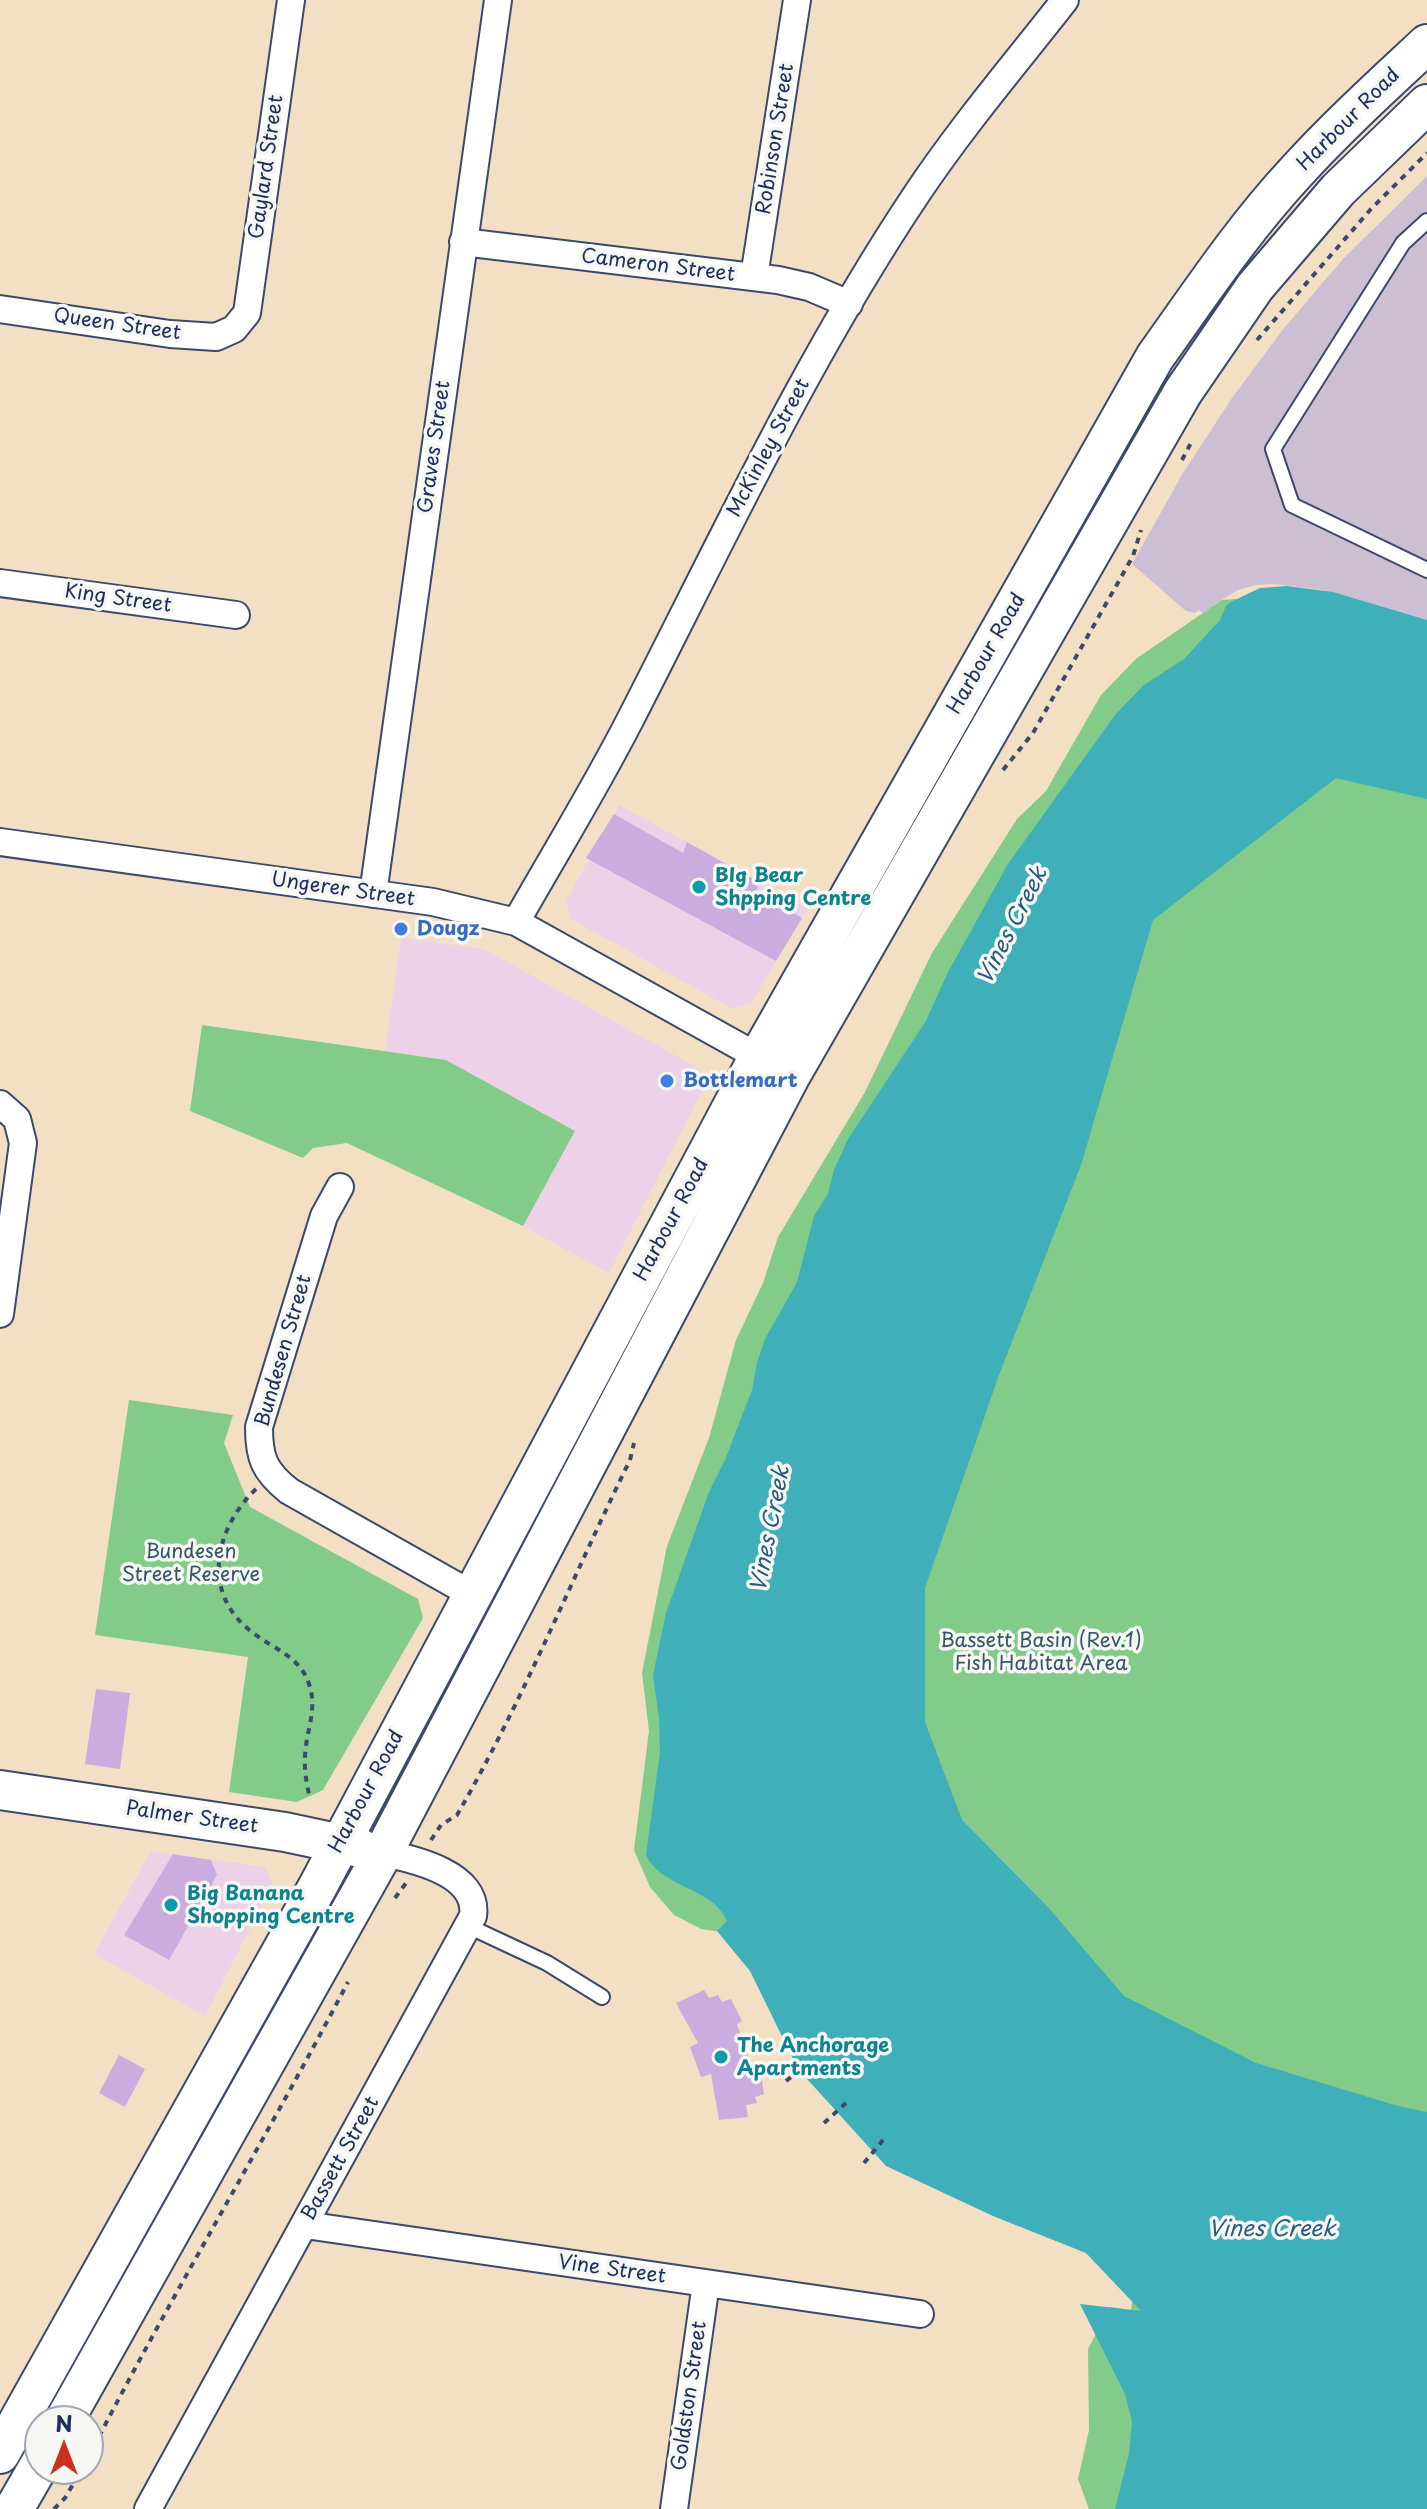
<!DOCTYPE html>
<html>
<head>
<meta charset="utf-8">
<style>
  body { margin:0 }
  #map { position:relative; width:1427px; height:2509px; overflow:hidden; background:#f3dfc4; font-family:"Playpen Sans",sans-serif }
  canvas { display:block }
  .north { position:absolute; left:24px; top:2405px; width:80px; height:80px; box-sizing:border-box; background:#f6f6f2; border:2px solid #9ea6b7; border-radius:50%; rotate:0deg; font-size:22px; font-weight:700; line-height:32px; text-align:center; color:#1b2f5e }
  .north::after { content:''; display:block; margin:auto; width:28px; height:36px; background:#c8321e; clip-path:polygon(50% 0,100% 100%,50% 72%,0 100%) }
</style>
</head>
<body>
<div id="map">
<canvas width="1427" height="2509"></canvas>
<div class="north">N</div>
</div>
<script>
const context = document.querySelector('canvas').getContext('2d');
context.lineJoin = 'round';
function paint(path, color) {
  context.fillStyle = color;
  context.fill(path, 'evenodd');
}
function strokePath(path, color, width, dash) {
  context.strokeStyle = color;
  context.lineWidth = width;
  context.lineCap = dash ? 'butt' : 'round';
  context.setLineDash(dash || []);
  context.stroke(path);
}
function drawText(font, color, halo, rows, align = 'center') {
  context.font = font + ' "Playpen Sans",sans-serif';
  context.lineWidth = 7;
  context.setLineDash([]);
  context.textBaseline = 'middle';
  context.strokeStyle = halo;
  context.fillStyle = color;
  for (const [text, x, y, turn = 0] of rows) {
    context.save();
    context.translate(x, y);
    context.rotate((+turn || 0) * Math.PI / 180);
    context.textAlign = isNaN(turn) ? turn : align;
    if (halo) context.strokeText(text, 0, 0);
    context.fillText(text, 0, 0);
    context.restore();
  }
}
const built = new Path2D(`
  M619 805 808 909 751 1003 731 1008 571 919 566 901Z
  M401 938 484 949 698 1068 704 1087 609 1273 523 1226 575 1131 446 1060 385 1051Z
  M151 1851 265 1867 273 1884 205 2016 94 1954Z`);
const industrial = new Path2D(`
  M1427 176V622L1322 590 1276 584 1256 585 1238 590 1215 604 1209 618 1199 610 1195 613 1186 611 1132 564 1183 473 1232 398 1284 328 1343 259Z`);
const green = new Path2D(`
  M1276 596 1427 623V2509H1089L1078 2479 1089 2430 1088 2349 1110 2307 1131 2310 1144 2216 782 1940 701 1929 674 1915 650 1887 634 1850 649 1731 642 1673 667 1546 709 1438 736 1340 763 1283 778 1237 865 1092 932 953 1017 819 1046 791 1101 695 1137 658 1222 600Z
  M202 1025 446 1060 575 1131 523 1226 347 1143 313 1148 303 1158 190 1111Z
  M129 1400 233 1415 224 1443 250 1507 418 1599 423 1618 323 1790 297 1802 229 1792 248 1657 95 1635Z`);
const water = new Path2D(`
  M1287 586 1333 592 1427 620V799L1336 778 1153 920 1081 1165 999 1375 925 1588V1722L962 1820 1047 1906 1124 1996 1256 2063 1398 2106 1427 2112V2509H1115L1129 2454 1132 2421 1125 2394 1080 2304 1141 2311 1086 2253 993 2216 886 2166 798 2069 750 1971 717 1931 727 1921C712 1886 662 1889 646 1855L660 1752 659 1718 653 1675 666 1613 709 1492 725 1460 752 1390 757 1363 765 1339 797 1282 814 1216 828 1194 834 1170 848 1139 926 1021 947 974 1008 864 1115 715 1144 685 1184 659 1220 620 1226 606 1231 602 1260 588Z`);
const building = new Path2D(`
  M614 814 683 853 687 842 760 883 756 891 802 918 776 961 586 858Z
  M96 1689 130 1693 120 1769 85 1764Z
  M173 1854 211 1860 217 1875 169 1960 124 1935Z
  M704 1990 709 1998 718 1995 722 2002 731 1999 742 2021 737 2024 752 2069 760 2068 764 2094 755 2097 757 2103 746 2105 748 2117 719 2120 711 2074 701 2077 690 2047 698 2043 676 2003Z
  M119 2055 145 2069 125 2107 99 2093Z`);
const path = new Path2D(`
  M1257 340 1371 209 1427 153
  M1182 460 1193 439
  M1003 770 1033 733 1133 556 1141 530
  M256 1489C215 1528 200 1593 252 1632 273 1649 300 1656 309 1684 318 1709 306 1731 305 1756 304 1771 307 1785 310 1799
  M431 1840 441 1825 457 1815C523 1701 572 1578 630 1460L634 1443
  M395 1898 406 1883
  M786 2081 810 2063
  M824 2123 846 2103
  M864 2163 883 2140
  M88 2458C170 2297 264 2143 348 1982
  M54 2509 65 2498 82 2469`);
const lane = new Path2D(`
  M1427 221 1403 243 1273 449 1292 505 1427 570
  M468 1926 547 1963 602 1997`);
const street = new Path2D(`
  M463 242 778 280 809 287 849 304
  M754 277 797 0
  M0 309 170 334 216 337 234 329 247 313 291 0
  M0 583 236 615
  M0 842 433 902 516 922 773 1065
  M373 894 498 0
  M516 922C554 855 594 790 629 722 721 543 806 359 918 192 963 125 1015 64 1065 0
  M0 1104 17 1119 23 1143 0 1314
  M340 1187 324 1216 259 1427C259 1458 264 1471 289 1491L473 1595
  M305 2225 920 2314
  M148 2509 473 1916C479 1874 414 1859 383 1853
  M674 2509 706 2283`);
const secondary = new Path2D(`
  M0 1790 285 1832 360 1848
  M64 2421 383 1853 791 1075 1183 392 1255 287 1338 190 1427 104
  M0 2454 318 1886 759 1056 1155 357C1200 294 1243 229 1296 172 1337 127 1382 86 1427 44
  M14 2509 40 2464`);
const markers = [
  [699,887,8,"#0f9aa8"],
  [401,929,8,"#3f7fe0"],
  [667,1081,8,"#3f7fe0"],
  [171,1905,8,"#0f9aa8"],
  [721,2057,8,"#0f9aa8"]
];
const streetNames = [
  ["Harbour Road",1349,120,-45],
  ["Robinson Street",776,139,-81],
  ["Gaylard Street",267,167,-82],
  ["Cameron Street",658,266,7],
  ["Queen Street",117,325,8],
  ["Graves Street",435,447,-82],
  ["McKinley Street",769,448,-62],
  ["King Street",118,599,8],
  ["Harbour Road",987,654,-60],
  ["Ungerer Street",343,890,8],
  ["Harbour Road",672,1220,-62],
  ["Bundesen Street",284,1351,-74],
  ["Harbour Road",367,1792,-62],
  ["Palmer Street",192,1818,8],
  ["Bassett Street",341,2159,-61],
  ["Vine Street",612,2270,8],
  ["Goldston Street",690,2396,-82]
];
const cultureNames = [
  ["BIg Bear",715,876],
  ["Shpping Centre",715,899],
  ["Big Banana",187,1894],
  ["Shopping Centre",187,1917],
  ["The Anchorage",737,2046],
  ["Apartments",737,2069]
];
const shopNames = [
  ["Dougz",417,929],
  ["Bottlemart",683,1081]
];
const parkNames = [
  ["Bundesen",191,1552],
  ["Street Reserve",191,1575],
  ["Bassett Basin (Rev.1)",1041,1641],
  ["Fish Habitat Area",1041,1664]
];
const waterNames = [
  ["Vines Creek",1013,926,-63],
  ["Vines Creek",771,1529,-79],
  ["Vines Creek",1272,2230]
];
paint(built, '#edd1e9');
paint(industrial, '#ccbfd4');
paint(green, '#82cb88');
paint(water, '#3fafba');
paint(building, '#cbacdf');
strokePath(lane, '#3b496d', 18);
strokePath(street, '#3b496d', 30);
strokePath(secondary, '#3b496d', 42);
strokePath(path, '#3b496d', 4, [6, 6]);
strokePath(lane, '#fff', 14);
strokePath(street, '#fff', 26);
strokePath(secondary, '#fff', 38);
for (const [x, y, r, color] of markers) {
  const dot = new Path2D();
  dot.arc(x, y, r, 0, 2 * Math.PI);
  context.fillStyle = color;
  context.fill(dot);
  strokePath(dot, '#f6f6f2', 3);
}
drawText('20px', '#1b2f5e', '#f6f6f2', streetNames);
drawText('bold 20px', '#0d838f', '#f6f6f2', cultureNames, 'left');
drawText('bold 20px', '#366cbe', '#f6f6f2', shopNames, 'left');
drawText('20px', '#355668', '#f6f6f2', parkNames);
drawText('italic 22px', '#285c7e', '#f6f6f2', waterNames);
</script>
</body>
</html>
